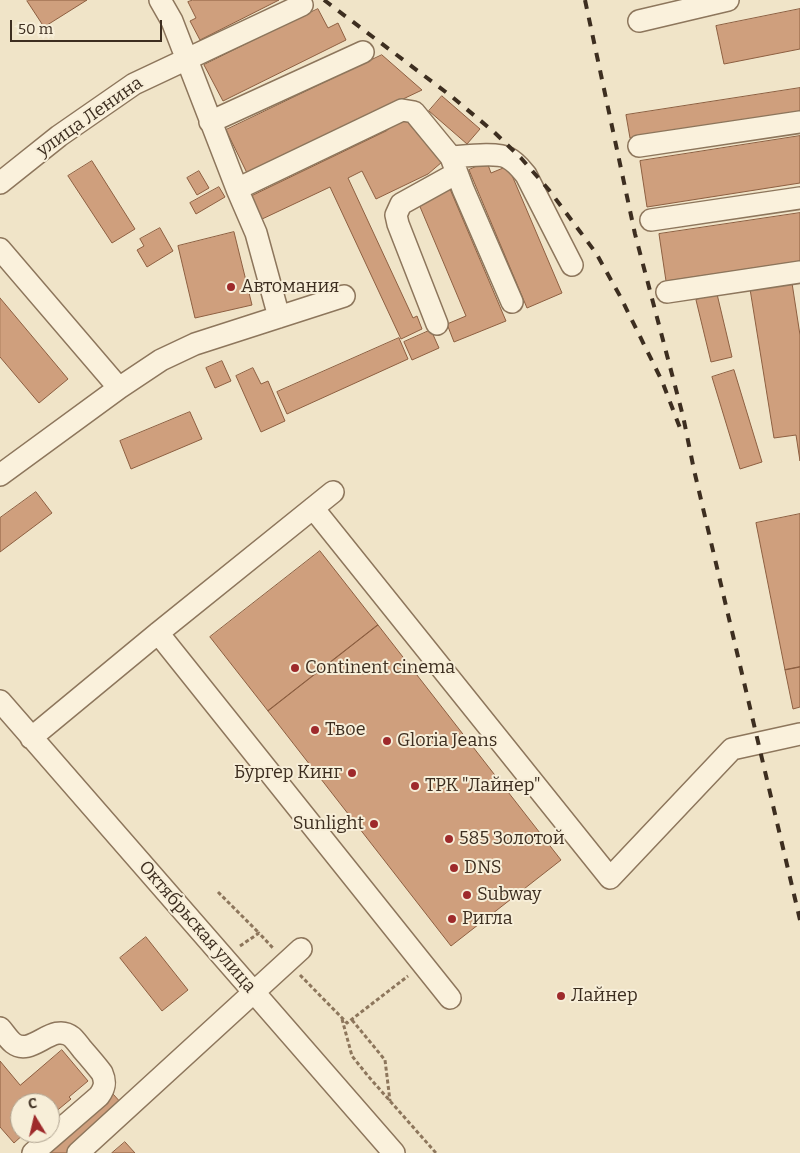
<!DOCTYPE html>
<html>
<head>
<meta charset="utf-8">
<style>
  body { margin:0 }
  #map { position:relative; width:800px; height:1153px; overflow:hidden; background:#f0e4c8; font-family:Bitter,serif }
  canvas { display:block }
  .north { position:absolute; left:10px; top:1093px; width:50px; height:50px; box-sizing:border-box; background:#f7eed8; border:1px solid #ada18e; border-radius:50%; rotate:351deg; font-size:14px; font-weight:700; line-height:20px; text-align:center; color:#3d2e20 }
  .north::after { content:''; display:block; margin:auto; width:18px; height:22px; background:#9e2a2b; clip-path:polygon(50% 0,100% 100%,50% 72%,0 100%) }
  .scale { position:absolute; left:10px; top:20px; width:152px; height:22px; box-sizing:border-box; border:2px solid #3d2e20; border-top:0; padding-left:6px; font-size:15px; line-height:18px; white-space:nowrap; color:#3d2e20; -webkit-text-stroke:4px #f7eed8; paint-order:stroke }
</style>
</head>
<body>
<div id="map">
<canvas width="800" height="1153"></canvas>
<div class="north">С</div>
<div class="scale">50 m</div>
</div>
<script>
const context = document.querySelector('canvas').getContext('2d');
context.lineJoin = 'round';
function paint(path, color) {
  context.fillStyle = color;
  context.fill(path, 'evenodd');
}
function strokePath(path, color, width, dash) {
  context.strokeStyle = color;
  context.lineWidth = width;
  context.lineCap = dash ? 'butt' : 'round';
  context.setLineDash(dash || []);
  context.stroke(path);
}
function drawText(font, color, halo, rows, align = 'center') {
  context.font = font + ' Bitter,serif';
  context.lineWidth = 4;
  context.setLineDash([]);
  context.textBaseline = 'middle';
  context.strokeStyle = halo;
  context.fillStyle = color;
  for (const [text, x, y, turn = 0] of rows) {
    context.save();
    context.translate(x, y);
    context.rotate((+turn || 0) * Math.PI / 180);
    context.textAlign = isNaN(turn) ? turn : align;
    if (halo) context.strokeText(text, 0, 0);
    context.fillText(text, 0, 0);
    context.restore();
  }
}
const building = new Path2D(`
  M28 0H87L44 27 27 1Z
  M193 0H279L200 40 190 21 196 18 188 2Z
  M318 9 328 28 338 23 346 40 223 101 204 65Z
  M800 9V49L724 64 716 26Z
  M382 55 422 90 247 173 226 130Z
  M800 88V111L630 138 626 115Z
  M442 96 480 129 467 144 429 111Z
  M403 117 442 162 428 174 376 199 362 171 348 178 413 318 417 316 422 329 401 339 330 187 260 220 249 197 386 131Z
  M800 136V183L647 207 640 161Z
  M92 161 135 229 112 243 68 176Z
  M487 162 491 173 508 166 562 293 527 308 469 170Z
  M199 171 209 188 197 195 187 178Z
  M219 187 225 197 196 214 190 203Z
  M450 189 506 321 454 342 447 324 466 316 418 202Z
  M800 213V261L666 281 659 234Z
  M160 228 173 251 147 267 137 250 144 246 140 239Z
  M234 232 252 305 195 318 178 246Z
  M792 283 800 335V461L796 435 774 438 750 289Z
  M717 294 732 357 711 362 696 300Z
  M0 298 68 379 39 403 0 357Z
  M431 330 439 348 412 360 404 342Z
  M399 338 408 359 287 414 277 392Z
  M222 361 231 381 215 388 206 368Z
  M253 368 261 384 268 381 285 421 261 432 236 376Z
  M734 370 762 462 740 469 712 377Z
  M190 412 202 439 131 469 120 441Z
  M36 492 52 513 0 552V518Z
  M800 514V667L785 670 756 523Z
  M320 551 378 625 268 711 210 637Z
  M378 625 561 860 451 946 268 711Z
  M800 667V707L793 709 785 670Z
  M146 937 188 990 162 1011 120 958Z
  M62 1050 88 1081 69 1097 71 1099 54 1113 58 1117 50 1124V1103H20V1133H25L14 1143 0 1127V1061L20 1085Z
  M113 1094 123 1105 67 1153H44Z
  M125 1142 135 1153H112Z`);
const path = new Path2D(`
  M218 892 259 933
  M240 946 259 933 273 948
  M300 975 347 1023 408 976
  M342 1019 352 1056 368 1076 436 1153
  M352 1020 385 1060 390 1101`);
const minor = new Path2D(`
  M160 0 172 21 237 189 256 233 279 317
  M639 21 728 0
  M210 122 363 52
  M639 146 800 122
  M451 157C465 156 498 152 508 158 516 162 521 169 526 175L572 265
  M0 183 59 136 134 84 302 5
  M237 189 402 110 414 112 451 157 463 189 512 302
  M651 220 800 198
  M0 249 119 388
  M667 292 800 272
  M437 324 398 224 396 215 401 204 457 173
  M0 475 119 388 161 360 195 344 344 296
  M313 508 610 878 732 749 800 734
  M158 633 450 998
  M0 701 394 1153
  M31 738 158 633 333 492
  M0 1028C4 1032 8 1039 13 1043 32 1058 52 1021 72 1037 75 1040 79 1045 82 1049 89 1057 96 1065 102 1073 106 1082 105 1088 99 1096L33 1153
  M78 1153 301 949`);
const rail = new Path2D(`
  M324 0 451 96 494 132 521 158 549 190 596 253 620 296 662 381 680 428
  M585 0 635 234 683 416 694 470 800 920`);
const markers = [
  [231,287,5,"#9e2a2b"],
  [295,668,5,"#9e2a2b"],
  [315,730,5,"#9e2a2b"],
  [387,741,5,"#9e2a2b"],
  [352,773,5,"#9e2a2b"],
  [415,786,5,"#9e2a2b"],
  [374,824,5,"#9e2a2b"],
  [449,839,5,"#9e2a2b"],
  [454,868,5,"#9e2a2b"],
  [467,895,5,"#9e2a2b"],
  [452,919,5,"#9e2a2b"],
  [561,996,5,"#9e2a2b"]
];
const streetNames = [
  ["улица Ленина",90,117,-35],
  ["Октябрьская улица",197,927,49]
];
const poiNames = [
  ["Автомания",241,287],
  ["Continent cinema",305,668],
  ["Твое",325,730],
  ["Gloria Jeans",397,741],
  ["Бургер Кинг",342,773,"right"],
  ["ТРК \"Лайнер\"",425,786],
  ["Sunlight",364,824,"right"],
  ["585 Золотой",459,839],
  ["DNS",464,868],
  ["Subway",477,895],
  ["Ригла",462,919],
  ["Лайнер",571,996]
];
paint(building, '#cf9f7d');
strokePath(building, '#8d5f41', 1);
strokePath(minor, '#8d765c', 24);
strokePath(path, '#8d765c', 3, [4, 2.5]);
strokePath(minor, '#faf1dc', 21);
strokePath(rail, '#3d2e20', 4, [9, 9]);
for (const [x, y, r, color] of markers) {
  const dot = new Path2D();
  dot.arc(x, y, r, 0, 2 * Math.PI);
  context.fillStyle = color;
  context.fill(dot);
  strokePath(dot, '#f7eed8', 2);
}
drawText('18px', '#3d2e20', '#f7eed8', streetNames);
drawText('18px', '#3d2e20', '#f7eed8', poiNames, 'left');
</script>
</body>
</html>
